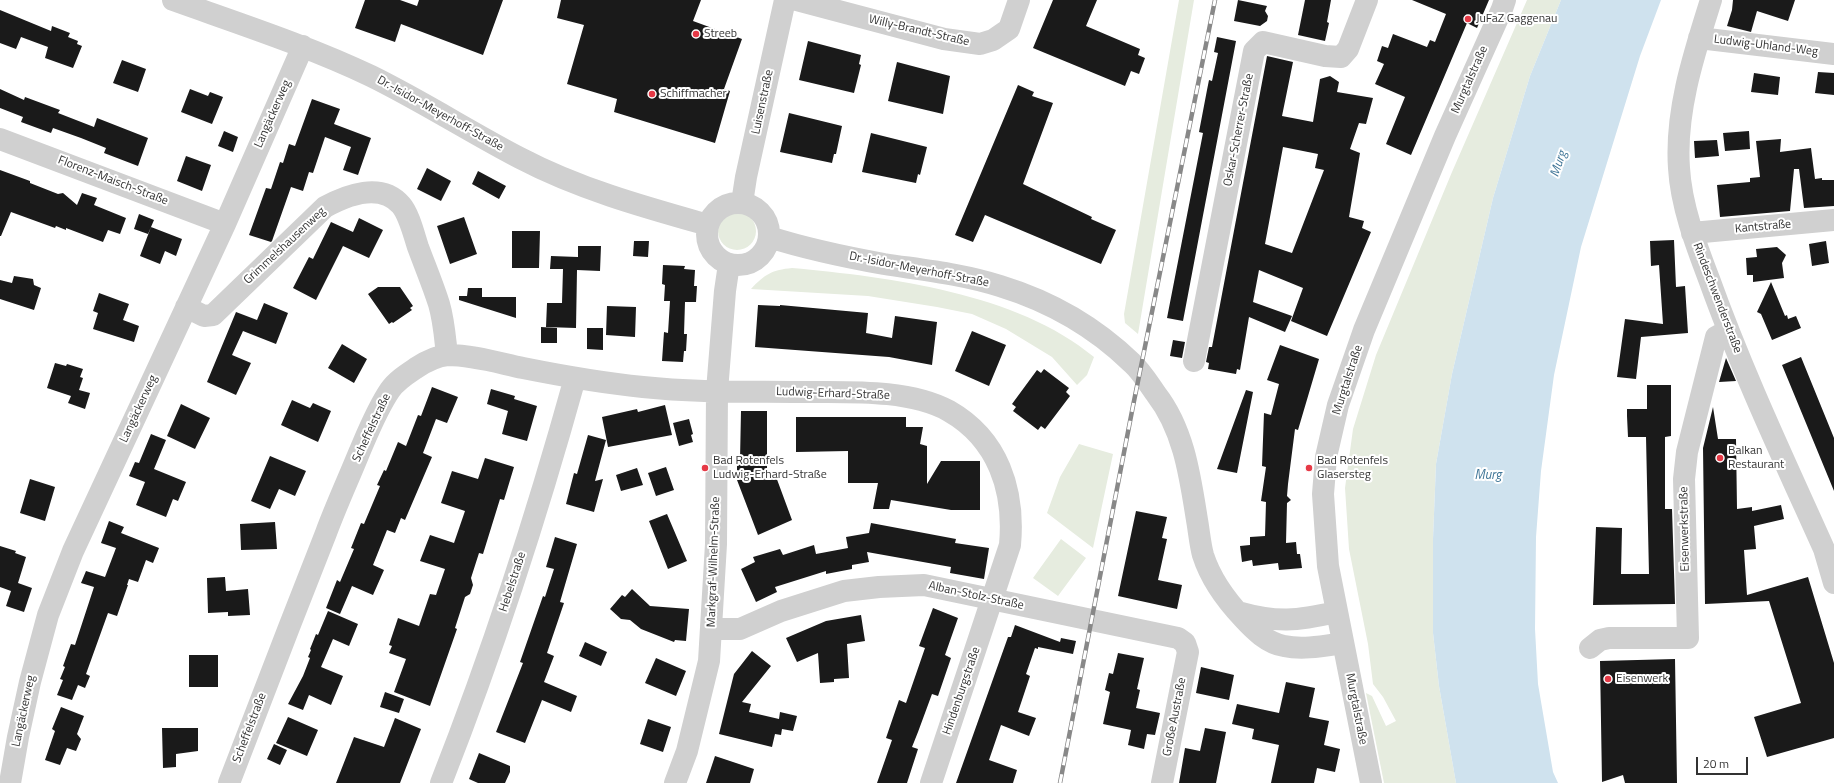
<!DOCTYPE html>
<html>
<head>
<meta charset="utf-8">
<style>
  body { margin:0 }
  #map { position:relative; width:1834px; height:783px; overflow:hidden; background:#fff; font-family:"Titillium Web",sans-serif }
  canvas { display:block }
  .scale { position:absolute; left:1696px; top:757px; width:52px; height:18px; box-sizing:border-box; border:2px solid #333; border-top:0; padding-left:5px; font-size:12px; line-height:14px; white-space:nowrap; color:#333; -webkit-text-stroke:3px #fff; paint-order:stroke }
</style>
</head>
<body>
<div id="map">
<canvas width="1834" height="783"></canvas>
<div class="scale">20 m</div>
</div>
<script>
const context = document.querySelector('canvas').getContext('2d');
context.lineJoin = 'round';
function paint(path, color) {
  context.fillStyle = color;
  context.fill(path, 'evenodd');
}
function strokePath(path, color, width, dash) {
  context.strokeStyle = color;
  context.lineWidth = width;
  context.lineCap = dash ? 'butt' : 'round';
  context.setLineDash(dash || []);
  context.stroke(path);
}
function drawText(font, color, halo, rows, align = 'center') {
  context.font = font + ' "Titillium Web",sans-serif';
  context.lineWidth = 4;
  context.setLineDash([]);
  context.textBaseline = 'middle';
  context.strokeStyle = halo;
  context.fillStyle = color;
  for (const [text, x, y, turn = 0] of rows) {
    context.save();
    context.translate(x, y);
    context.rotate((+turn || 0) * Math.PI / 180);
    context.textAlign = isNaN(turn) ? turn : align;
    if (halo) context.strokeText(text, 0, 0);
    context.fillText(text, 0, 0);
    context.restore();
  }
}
const green = new Path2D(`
  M1179 0H1194L1138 334 1125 323 1124 314Z
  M1527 0H1561L1530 76 1493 198 1452 374 1436 464 1433 539V633L1439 686 1456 783H1384L1366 693 1372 696 1386 726 1396 721 1383 697 1373 684 1368 644 1349 549 1345 488 1353 429 1376 355 1452 172Z
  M718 231a19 19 0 1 1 38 0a19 19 0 1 1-38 0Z
  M792 268C890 277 1017 293 1094 357L1087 375 1077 385 1052 357 1006 329 972 314 937 307 868 296 751 289C765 274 772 270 792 268Z
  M1079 444 1113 454 1093 548 1047 513 1060 477Z
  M1061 539 1086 558 1058 596 1033 578Z`);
const water = new Path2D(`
  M1561 0H1661L1640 56 1581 247 1554 375 1541 471 1536 537 1535 629 1538 684 1553 772 1558 783H1456L1439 686 1433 633V539L1436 464 1452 374 1493 198 1530 76Z`);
const building = new Path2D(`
  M365 0H400L417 6 419 0H503L483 55 401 24 395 42 355 28Z
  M561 0H701L693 21 742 39 724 89 730 91 715 143 614 112 617 99 567 84 584 25 557 18Z
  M1053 0H1097L1086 26 1140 49 1138 55 1145 58 1139 74 1131 71 1125 86 1033 48Z
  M1238 0 1267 6 1265 11 1268 16 1267 21 1260 26 1234 21Z
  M1305 0H1331L1327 22 1329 23 1325 41 1298 35Z
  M1412 0H1489L1477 28 1467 23 1411 155 1386 144 1405 97 1375 84 1384 64 1377 61 1382 46 1388 48 1393 34 1427 47 1430 40 1435 42 1446 14Z
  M1733 0H1795L1788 21 1757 11 1751 32 1727 26 1732 10Z
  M0 10 51 31 52 26 70 33 68 37 78 41 77 44 82 46 73 68 45 58 48 47 21 37 16 49 0 43Z
  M1217 37 1236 41 1183 321 1167 318 1203 133 1199 132 1207 90 1209 80 1212 81 1218 53 1214 52Z
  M808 41 861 55 859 64 861 65 854 93 799 80Z
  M1267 56 1293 62 1282 116 1313 122 1320 79 1330 76 1339 82 1337 92 1373 98 1366 124 1359 123 1350 149 1360 153 1349 217 1364 221 1362 228 1371 232 1327 336 1291 321 1303 288 1259 270 1253 302 1292 316 1285 332 1249 317 1240 370 1237 369 1236 374 1208 369 1209 363 1206 362 1209 347H1212ZM1283 147 1318 154 1315 168 1324 170 1292 253 1265 244Z
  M122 60 146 69 138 92 113 83Z
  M897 62 950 76 943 114 888 101Z
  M1818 72 1834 73V95L1815 93Z
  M1754 73 1780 77 1778 95 1751 92Z
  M1018 85 1034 92 1032 96 1053 103 1023 184 1092 217 1091 219 1116 230 1101 264 985 215 973 242 955 235Z
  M0 89 24 100 25 97 60 110 58 113 94 127 97 118 148 138 138 166 104 153 106 148 81 138 53 128 51 133 21 122 23 117 0 108Z
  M190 89 208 96 210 92 223 97 212 124 181 112Z
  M312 99 340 109 334 124 371 138 358 175 343 170 351 147 325 137 313 173 309 172 303 191 291 187 272 241 271 242 249 235 266 188 271 189 280 162 283 163 289 144 295 146Z
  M789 113 842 126 836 154H834L832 163 780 152Z
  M224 131 238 137 233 152 218 146Z
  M1749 131 1750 149 1725 151 1723 133Z
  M871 133 927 147 920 175 918 174 916 183 862 172Z
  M1781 139 1780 152 1811 148 1815 179 1822 178V180H1834V206L1804 208 1799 169H1794L1790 211 1720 217 1717 185 1750 182V178L1760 177 1756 141Z
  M1717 140 1719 156 1695 158 1694 141Z
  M186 156 211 165 202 191 177 181Z
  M427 168 451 181 441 201 417 189Z
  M0 170 30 181V183L58 194 63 193 77 205 82 193 97 198 94 205 126 218 120 234 108 230 103 242 66 228V230L56 226 55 228 11 212 1 236H0Z
  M478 171 506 186 499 199 472 184Z
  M139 214 154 220 148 234 134 229Z
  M464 217 477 254 450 264 437 226Z
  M359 218 383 230 369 258 343 246 316 300 293 288 309 257 313 259 331 222 353 232Z
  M151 227 182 239 176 256 165 251 160 264 140 256Z
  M512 231H540L539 268H512Z
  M1674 240 1676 287 1685 286 1688 333 1641 337 1636 379 1617 377 1625 319 1663 324 1659 265 1651 266 1650 241Z
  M634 241H649L648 257 633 256Z
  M1826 241 1829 263 1812 266 1809 244Z
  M578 246H601L600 271 577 270 576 328 546 327 547 303H562L563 269H550L551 256 578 257Z
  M1777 247 1786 255 1782 263 1784 278 1753 282V275H1747L1746 258 1757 257 1756 249Z
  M663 265 685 266 684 269 695 270 694 286H697L696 302H685L684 334H687L686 351H684L683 362 662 361 664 332 668 333 670 301H664L665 285 662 284Z
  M14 276 33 279 34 285 41 288 34 310 0 299V280L12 283Z
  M1771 282 1785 316 1787 315 1788 319 1796 316 1801 328 1772 340 1761 314 1757 312Z
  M378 287H400L413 306 410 308 412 310 393 323 392 322 389 324 368 294Z
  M468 288H482V297H516V318L459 300V296H467Z
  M99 293 129 304 123 320 139 326 134 342 93 329 98 313 93 311Z
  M264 303 288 313 276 344 243 331 232 355 251 363 236 395 207 382 236 312 257 320Z
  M758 305 780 306V305L868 313 866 333 892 338 895 316 937 322 932 365 889 357 755 347Z
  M607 306 636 307 635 337 606 335Z
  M541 327 557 328V343H541Z
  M587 328H603V350L587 349Z
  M972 331 1006 345 989 386 955 371Z
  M1173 340 1185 342 1182 358 1170 356Z
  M342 344 367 359 354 383 328 368Z
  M1280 345 1319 359 1298 430 1295 429 1288 484 1287 496 1291 500 1287 503 1286 543 1296 542 1297 554H1300L1302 568 1279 570 1278 563 1253 566 1252 560 1242 562 1240 546 1250 545V537L1265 536 1266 502 1261 501 1266 467 1262 466 1264 413 1271 415 1279 384 1267 380Z
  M1801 357 1834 438V491L1782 365Z
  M1726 358 1736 381 1719 382Z
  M55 363 66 366 67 364 83 369 80 377 83 378 79 390 90 393 85 409 68 403 71 396 47 388Z
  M1044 369 1069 388 1066 392 1070 396 1045 429 1041 426 1038 430 1013 411 1016 407 1012 404 1037 370 1041 373Z
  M1647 385H1671V436L1665 437V509H1672L1675 604 1593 605 1596 527 1622 528 1621 574H1649L1646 437H1628L1627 416V409H1647Z
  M432 387 458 397 447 423 436 419 423 453 432 457 405 520 401 518 395 533 387 530 373 565 384 570 373 595 352 586 340 614 326 608 337 580 340 582 354 549 351 548 361 523 364 524 380 486 377 485 384 470 386 471 398 442 406 446 418 415 421 416Z
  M491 389 515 396 514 399 537 406 527 441 502 434 508 411 487 404Z
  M1246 390 1253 392 1237 473 1217 469Z
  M292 400 310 408 313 403 331 411 318 442 281 425Z
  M181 404 210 418 195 449 167 436Z
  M665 405 672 435 608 447 602 417 637 409 638 412Z
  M1713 407 1718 439H1736L1737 509 1752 507V511L1781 505 1784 519 1754 526 1756 549 1744 550 1747 595 1808 577 1834 663V738L1767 757 1754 717 1801 703 1769 601 1705 604 1703 448Z
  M741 411H767V477L775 474 792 520 758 535 737 480V460H740Z
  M796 417H906V427H923L920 444 927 446V484L941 461H980V510H951L891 500 889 509H873L878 483H848V451L796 452Z
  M689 419 693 434 691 435 693 442 679 446 673 423Z
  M151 434 166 440 154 469 186 482 178 501 173 499 166 517 136 505 145 482 129 476 135 462 139 463Z
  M588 435 606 440 595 481 603 479 594 512 566 504 574 473 577 474Z
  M270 456 306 471 295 496 279 489 270 509 251 501Z
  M485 458 514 467 504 500 500 499 483 554 479 553 471 578 473 585 470 594 465 597 455 628 457 629 430 706 394 692 406 659 389 653 392 646 389 645 398 618 419 626 430 594 436 595 445 569 420 561 430 535 454 543 465 511 441 503 452 471 478 479Z
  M666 467 674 490 656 496 648 473Z
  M637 468 643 485 621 491 616 475Z
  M30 479 55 487 45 521 20 513Z
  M1136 511 1167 517 1162 538 1167 539 1158 580 1182 585 1177 609 1118 596Z
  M667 514 687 561 668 569 649 521Z
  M109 521 124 527 121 533 159 548 153 563 146 560 138 582 129 579 127 585H128L117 616 108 613 86 674 90 676 85 688 78 685 72 700 57 695 63 680 60 679 65 667 63 666 71 644 75 645 94 587 81 583 86 571 105 577 116 548 101 543Z
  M275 522 277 549 241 550 240 524Z
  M871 523 956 539 955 543 989 548 984 579 950 573 951 567 867 552 869 562 852 565V569L826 574V571L775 587 777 592 756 602 741 569 755 562 753 557 780 549 783 555 814 545 816 554 848 548 846 537 869 533Z
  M555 537 577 544 560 602 564 603 547 653 554 656 544 682 577 696 571 712 542 700 525 743 496 732 523 663 520 662 543 596 545 597 554 569 546 567Z
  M0 546 16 551 15 553 26 557 18 583 32 588 24 612 6 606 11 591 0 587Z
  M225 577 226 591 248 589 250 615 228 616V612L208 613 207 578Z
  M632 589 650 606 689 609 686 641 675 640 674 642 641 629 630 620 621 619 610 609 622 595 625 597Z
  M933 608 958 618 945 655 951 658 938 696 932 694 918 732 912 747 918 749 907 783H877L892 740 886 738 899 700 906 703 925 648 919 646Z
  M328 611 358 624 349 646 333 639 321 667 343 676 331 705 309 695 303 710 288 704 303 676 310 658 308 657 311 650 310 649 316 634 318 635Z
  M861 615 865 641 847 644 849 678 834 679V682L820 683 818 653 797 662 786 638 826 621Z
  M1015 625 1060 642 1061 638 1076 641 1073 654 1038 647V649L1035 648 1026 674 1030 676 1018 712 1036 718 1029 736 1001 725 989 760 1017 770 1013 783H956L1008 637H1011Z
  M585 642 607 652 601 666 579 656Z
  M752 651 771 666 742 702 751 704 749 712 779 719 780 712 797 716 793 731 782 729 781 735 775 734 772 747 719 734 734 674Z
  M1118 653 1144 658 1137 689 1140 690 1136 708 1160 713 1155 735 1147 734 1144 749 1128 745 1131 730 1103 724 1110 692 1105 690 1109 673 1113 674Z
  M189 655H218V687H189Z
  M656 658 686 671 676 696 645 683Z
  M1675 659 1677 783H1625L1623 775 1602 782 1600 661Z
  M1201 667 1234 675 1229 700 1196 693Z
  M1286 682 1315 688 1309 717 1329 721 1324 745 1340 749 1335 772 1317 768 1314 783H1271L1279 745 1252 739 1254 729 1232 724 1237 704 1279 713Z
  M385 692 404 699 399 713 380 707Z
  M61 707 84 716 77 734 81 739 76 751 67 748 60 765 45 760 55 731 52 729Z
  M288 717 318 730 307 756 276 743Z
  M395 718 421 729 400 783H336L354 737 384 747Z
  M648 719 671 727 663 752 640 744Z
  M162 728H198V751L176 754V767L163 768Z
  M1205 728 1226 732 1216 783H1179L1185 748 1200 751Z
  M274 744 287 750 280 765 267 759Z
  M479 753 510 766V772L505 783H478L469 779Z
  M715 756 754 769 750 783H706Z`);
const minor = new Path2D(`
  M173 0C240 24 308 46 371 76 422 101 470 132 520 158 579 189 644 207 708 225
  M797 0 944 39 980 44 993 40 1009 29 1019 0
  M1711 0C1694 54 1675 111 1679 168 1681 205 1696 245 1709 279 1742 371 1784 460 1824 549L1834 583
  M1699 38 1834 54
  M0 139 225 224
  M707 234a31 31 0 1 1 62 0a31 31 0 1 1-62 0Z
  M742 203 746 177 785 0
  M1692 233 1834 220
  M769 237C807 249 845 257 884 264 923 270 963 274 1000 286 1049 301 1095 327 1132 363 1141 371 1149 384 1156 394 1184 430 1190 476 1197 520 1199 531 1200 544 1203 555 1211 580 1225 599 1243 618 1254 630 1267 643 1284 646 1303 650 1323 646 1343 643
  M186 307 204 316 213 315 325 207C347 195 381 182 401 205 409 214 414 235 418 247 425 266 433 285 439 304 444 321 445 338 447 355
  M1194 361 1254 51 1263 42 1325 56 1341 57 1348 49 1367 0
  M1238 612C1277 623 1297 621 1336 612
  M712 629H740L781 611 844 591 879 587 924 585 1178 638 1185 643 1188 652 1162 783
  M1590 648 1600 640 1609 638H1688L1684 479 1687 452 1716 337 1727 331
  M10 783 18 737 30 682 48 615 73 551 225 224 303 46
  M229 783C261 700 293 616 326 533 336 506 348 480 359 453 368 432 377 409 390 390 396 381 407 374 416 368 425 362 437 356 448 355 473 355 499 363 523 368 563 376 603 383 643 387 699 393 756 391 812 392 854 392 911 390 949 411 998 439 1015 490 1010 545L931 783
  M441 783C493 651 537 515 575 378
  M675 783 687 751 709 661 716 544 717 391 725 291 729 264
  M1371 783 1328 566 1323 494 1326 457 1338 405 1364 330 1445 136 1502 9 1505 0`);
const rail = new Path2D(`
  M1060 783 1133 406 1215 0`);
const markers = [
  [1468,19,4,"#e63946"],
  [696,34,4,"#e63946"],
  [652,94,4,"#e63946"],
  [1720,458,4,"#e63946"],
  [705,468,4,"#e63946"],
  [1309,468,4,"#e63946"],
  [1608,679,4,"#e63946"]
];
const poiNames = [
  ["JuFaZ Gaggenau",1476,19],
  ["Streeb",704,34],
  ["Schiffmacher",660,94],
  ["Balkan",1728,451],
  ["Restaurant",1728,465],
  ["Bad Rotenfels",713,461],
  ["Ludwig-Erhard-Straße",713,475],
  ["Bad Rotenfels",1317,461],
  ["Glasersteg",1317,475],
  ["Eisenwerk",1616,679]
];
const streetNames = [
  ["Willy-Brandt-Straße",919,31,13],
  ["Ludwig-Uhland-Weg",1766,46,7],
  ["Murgtalstraße",1470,80,-66],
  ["Luisenstraße",763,102,-78],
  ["Langäckerweg",273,114,-66],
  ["Dr.-Isidor-Meyerhoff-Straße",440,114,29],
  ["Oskar-Scherrer-Straße",1239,130,-79],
  ["Florenz-Maisch-Straße",113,181,21],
  ["Kantstraße",1763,227,-5],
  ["Grimmelshausenweg",285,246,-43],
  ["Dr.-Isidor-Meyerhoff-Straße",919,270,11],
  ["Rindeschwenderstraße",1717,298,69],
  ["Murgtalstraße",1348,380,-72],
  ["Ludwig-Erhard-Straße",833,394,2],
  ["Langäckerweg",139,409,-65],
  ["Scheffelstraße",372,428,-65],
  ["Eisenwerkstraße",1685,529,-91],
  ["Markgraf-Wilhelm-Straße",714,562,-88],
  ["Hebelstraße",513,582,-72],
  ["Alban-Stolz-Straße",976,596,12],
  ["Hindenburgstraße",962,691,-71],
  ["Murgtalstraße",1356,709,79],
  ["Langäckerweg",24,711,-78],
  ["Große Austraße",1175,717,-79],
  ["Scheffelstraße",250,728,-69]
];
const waterNames = [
  ["Murg",1559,164,-71],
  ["Murg",1488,476]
];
paint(green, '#e6ecdf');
paint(water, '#cfe2ee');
paint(building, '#1a1a1a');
strokePath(minor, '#d0d0d0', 22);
strokePath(rail, '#888', 4.5);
strokePath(rail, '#fff', 3, [9]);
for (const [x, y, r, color] of markers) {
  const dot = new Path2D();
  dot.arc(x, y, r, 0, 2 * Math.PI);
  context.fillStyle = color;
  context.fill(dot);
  strokePath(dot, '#fff', 1.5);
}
drawText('12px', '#333', '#fff', poiNames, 'left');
drawText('12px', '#333', '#fff', streetNames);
drawText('italic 13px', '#3f7597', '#fff', waterNames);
</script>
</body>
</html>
